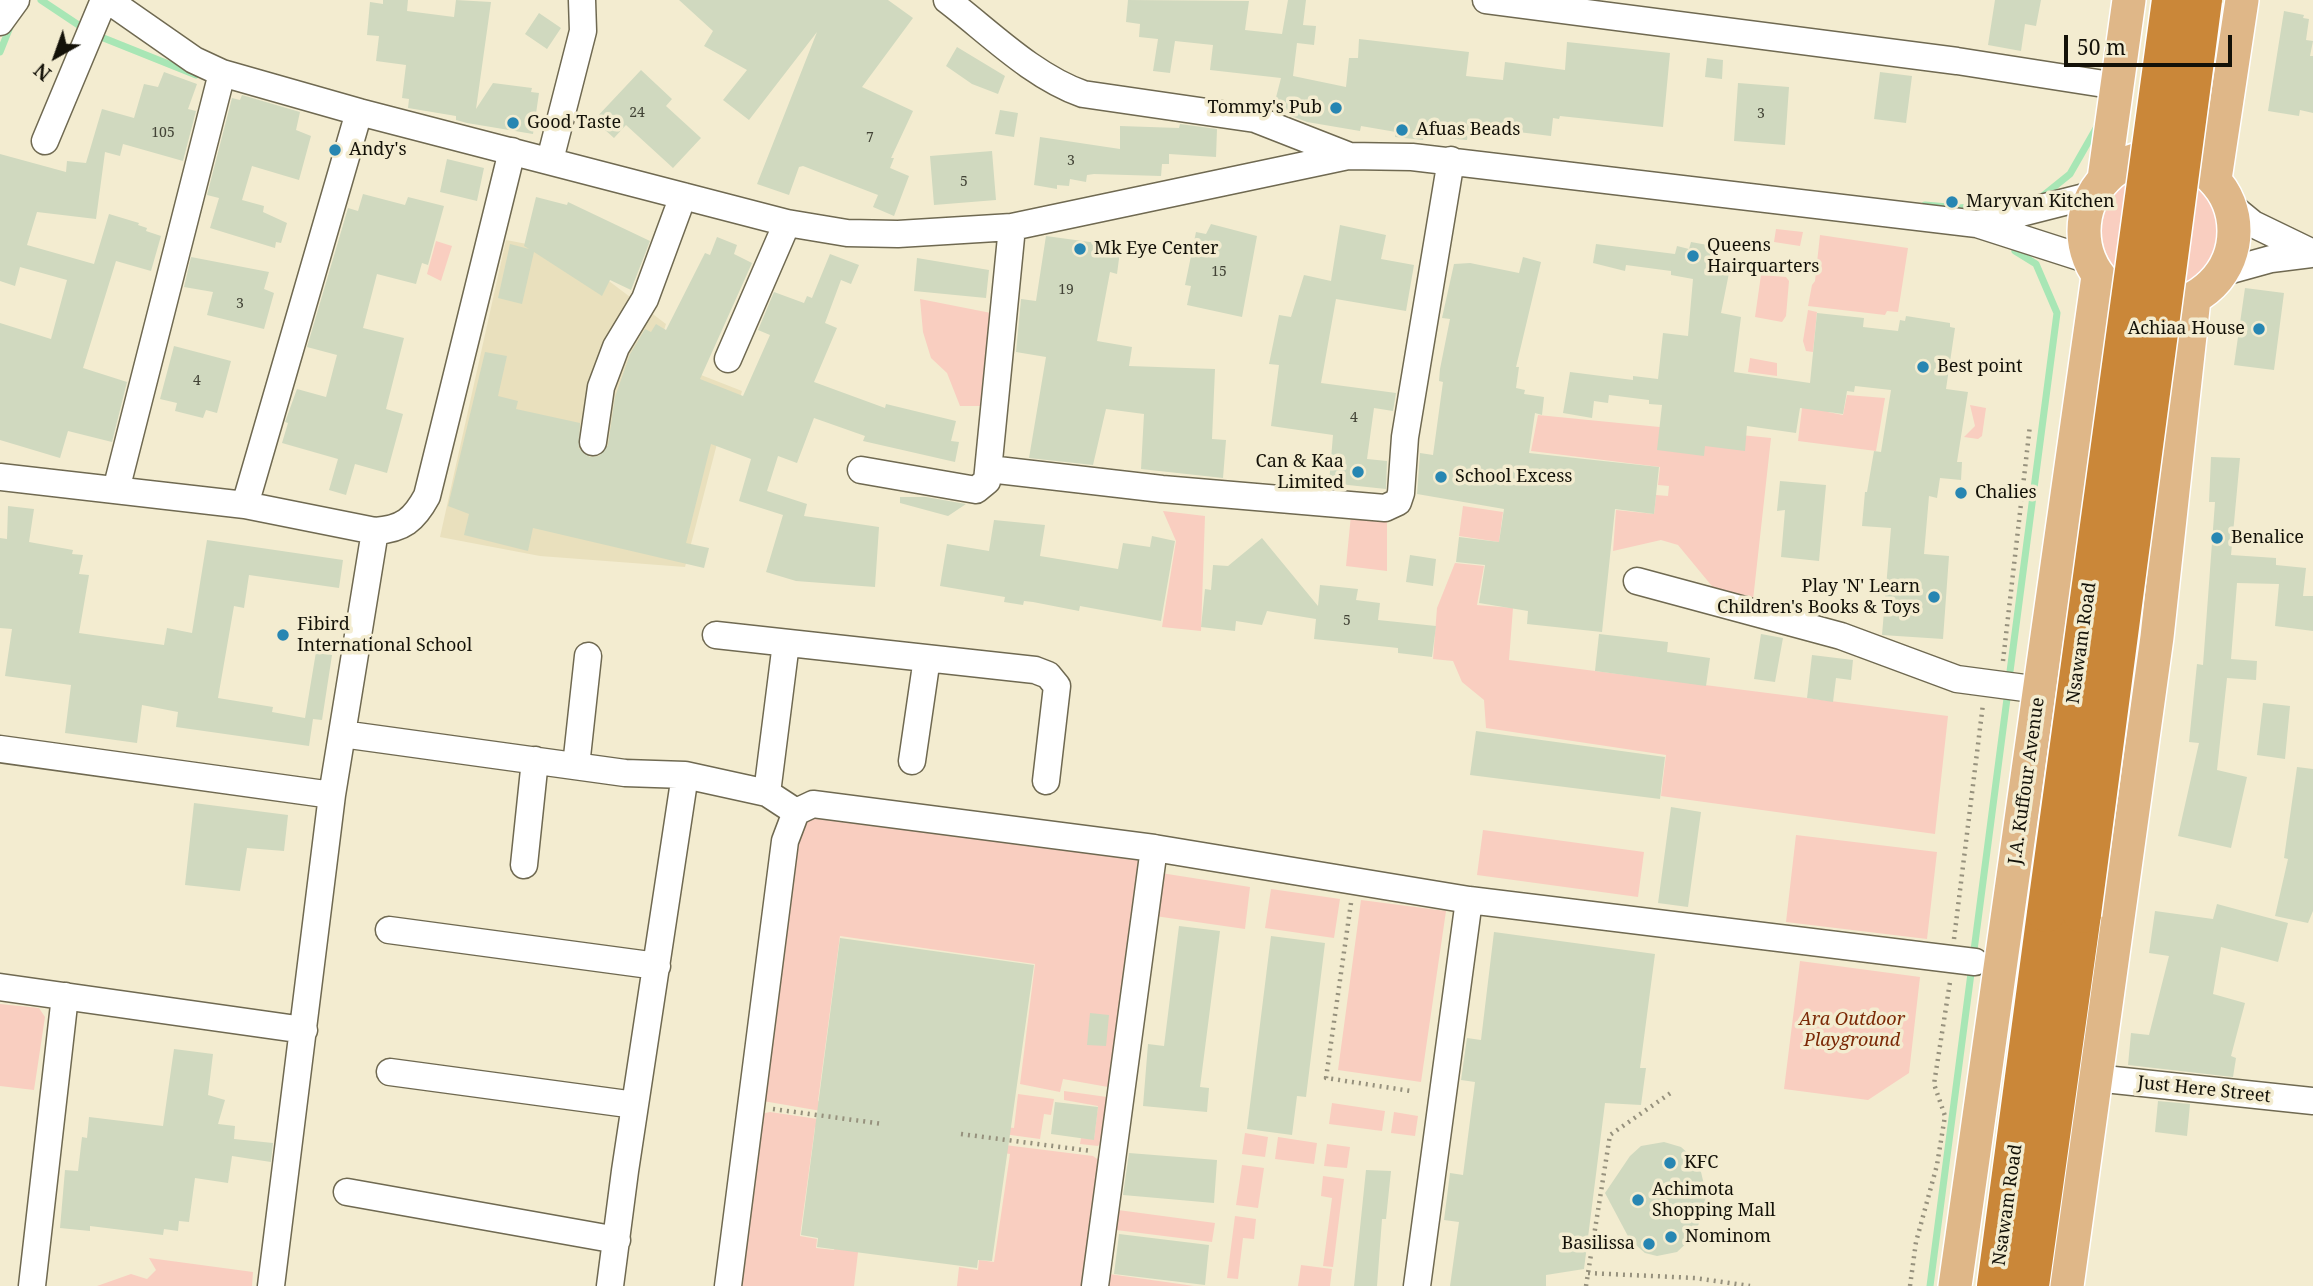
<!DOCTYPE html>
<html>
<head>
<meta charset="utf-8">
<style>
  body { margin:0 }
  #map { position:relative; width:2313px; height:1286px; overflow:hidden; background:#f3ecd0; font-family:"Noto Serif",serif }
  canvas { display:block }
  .north { position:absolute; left:21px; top:21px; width:70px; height:70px; -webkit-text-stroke:5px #f3ecd0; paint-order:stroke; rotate:220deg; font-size:19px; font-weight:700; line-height:28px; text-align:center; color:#131108 }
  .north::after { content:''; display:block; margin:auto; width:24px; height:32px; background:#131108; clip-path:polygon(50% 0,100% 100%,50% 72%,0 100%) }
  .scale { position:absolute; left:2064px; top:35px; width:168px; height:32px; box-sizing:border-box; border:4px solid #131108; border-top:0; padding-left:9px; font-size:21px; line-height:24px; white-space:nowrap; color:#131108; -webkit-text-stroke:5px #f3ecd0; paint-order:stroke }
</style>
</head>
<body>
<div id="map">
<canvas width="2313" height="1286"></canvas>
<div class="north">N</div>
<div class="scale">50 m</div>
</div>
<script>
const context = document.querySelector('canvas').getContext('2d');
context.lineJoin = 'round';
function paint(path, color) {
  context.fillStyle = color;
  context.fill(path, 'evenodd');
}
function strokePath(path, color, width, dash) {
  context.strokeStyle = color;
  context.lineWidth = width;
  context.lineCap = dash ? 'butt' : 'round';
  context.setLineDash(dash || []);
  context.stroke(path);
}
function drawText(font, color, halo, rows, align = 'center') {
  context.font = font + ' "Noto Serif",serif';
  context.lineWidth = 7;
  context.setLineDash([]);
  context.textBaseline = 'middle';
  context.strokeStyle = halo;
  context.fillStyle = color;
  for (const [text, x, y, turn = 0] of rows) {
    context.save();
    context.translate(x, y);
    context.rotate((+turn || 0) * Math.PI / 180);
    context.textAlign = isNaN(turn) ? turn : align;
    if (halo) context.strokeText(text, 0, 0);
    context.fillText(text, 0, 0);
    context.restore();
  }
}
const built = new Path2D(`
  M506 240 527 244 589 266 666 324 655 357 742 391 729 437 718 440 685 567 540 556 440 537Z`);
const green = new Path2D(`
  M2102 231a58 58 0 1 1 116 0a58 58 0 1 1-116 0Z
  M1776 229 1803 232 1800 246 1774 242Z
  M1820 235 1908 248 1898 312 1887 311 1885 315 1808 306 1812 285 1815 281Z
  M436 241 452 246 441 281 427 274Z
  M1761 275 1786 277 1789 281 1786 316 1782 322 1755 317Z
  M920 299 991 313 980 406H960L947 373 931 358 923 332Z
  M1808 310 1817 312 1813 352 1806 351 1803 341Z
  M1750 358 1777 363V376L1748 372Z
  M1804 392 1831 396 1828 412 1843 415 1847 395 1885 398 1876 451 1798 441Z
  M1970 405 1986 408 1982 436 1978 439 1964 437 1975 426Z
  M1538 415 1771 438 1752 609 1716 591 1678 545 1661 540 1613 551 1616 510 1654 514 1656 495 1668 496 1669 486 1658 485 1660 467 1531 451Z
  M1463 506 1503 512 1499 542 1459 536Z
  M1163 511 1205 516 1201 631 1162 627 1176 541Z
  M1351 515 1387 517V571L1346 566Z
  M1455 563 1484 566 1477 605 1513 608 1509 660 1948 716 1935 834 1661 796 1666 755 1486 728 1484 700 1462 682 1453 661 1433 659 1437 608Z
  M815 814 1139 854 1108 1087 1063 1079 1060 1092 1020 1084 1035 964 840 936 818 1101 888 1110 885 1122 763 1101 798 828Z
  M1483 830 1644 852 1638 897 1477 875Z
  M1796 835 1937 852 1927 939 1786 922Z
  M1161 873 1250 887 1245 929 1155 916Z
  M1271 889 1340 899 1334 938 1265 928Z
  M1361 900 1446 911 1421 1082 1338 1070Z
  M1800 961 1920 977 1909 1073 1868 1100 1784 1089Z
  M0 1004 39 1008 45 1017 34 1090 0 1086Z
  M1064 1091 1107 1097 1101 1142 1098 1146 1080 1144 1081 1138 1094 1139 1098 1106 1064 1100Z
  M1018 1094 1054 1099 1051 1115 1044 1114 1040 1139 959 1128V1121L1014 1128Z
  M1332 1103 1385 1111 1382 1131 1329 1124Z
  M770 1112 886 1129 885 1137 815 1127 800 1236 817 1239 816 1248 834 1250 836 1241 859 1244 854 1286H737L761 1114Z
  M1394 1112 1418 1116 1415 1136 1391 1133Z
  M1245 1133 1268 1137 1265 1157 1242 1154Z
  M1278 1137 1317 1143 1314 1164 1275 1159Z
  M957 1139 1093 1156 1100 1161 1084 1286H957L959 1267 978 1270 979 1260 994 1262 1010 1154 956 1146Z
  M1327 1144 1350 1147 1347 1168 1324 1166Z
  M1242 1165 1264 1168 1258 1208 1236 1205Z
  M1323 1176 1344 1179 1333 1267 1323 1266 1332 1198 1321 1196Z
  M1118 1210 1215 1223 1212 1242 1116 1230Z
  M1235 1216 1256 1219 1254 1239 1243 1238 1238 1279 1227 1278Z
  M149 1258 253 1272 252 1286H97L131 1274 147 1279 156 1270Z
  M1301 1265 1332 1269 1330 1286H1298Z
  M1109 1274 1194 1286H1108Z`);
const stream = new Path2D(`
  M41 0 86 30
  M96 35 196 75
  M0 52 10 27
  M2039 199 2070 174 2098 125
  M1925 205 1959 208 2011 203
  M2009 679 2057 313 2036 264 2015 251
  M1930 1286 2008 691`);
const building = new Path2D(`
  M383 0H408L407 11 454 17 456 0 491 2 476 109 493 83 532 88 531 92 539 93 533 134 467 123 456 120V116L408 108 409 99 402 98 406 65 376 61 379 36 367 35 370 2 383 4Z
  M679 0H888L913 18 862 87 913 111 891 158H894L890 168 909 176 894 216 873 207 878 195 803 166 799 167 789 195 757 184 817 32 749 120 723 100 747 70 704 46 713 31Z
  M1128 0 1249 1 1245 30 1282 34 1288 0H1306L1303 25 1316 26 1314 45 1297 43 1293 76 1346 87 1349 58H1358L1359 39 1469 52 1466 76 1503 80 1505 62 1565 70 1567 42 1670 53 1663 127 1560 116 1559 119 1553 118 1551 136 1469 126 1467 140 1424 136 1423 140 1395 137 1396 132 1361 126 1360 131 1307 122 1273 109 1281 78 1210 70 1213 45 1175 41 1170 73 1153 71 1158 39 1139 37 1140 24 1126 22Z
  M1995 0H2041L2036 26 2025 24 2021 51 1988 45Z
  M2284 11 2304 15 2303 18 2309 19 2306 40 2313 41 2310 56H2313V113L2300 110 2299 116 2268 111Z
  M539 13 561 28 547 49 525 34Z
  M957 47 1005 76 998 94 972 84 946 66Z
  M1707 58 1723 60 1722 79 1705 77Z
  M641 70 672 99 666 106 701 138 673 168 626 125 614 138 594 120Z
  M164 72 197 84 188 109 196 111 183 161 123 144 120 156 105 152 96 219 37 212 27 245 94 264 109 214 139 223 138 225 147 228 146 231 161 236 151 271 116 261 83 368 127 382 112 442 68 431 60 458 0 440V323L51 339 67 280 20 267 15 286 0 281V154L66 172 67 161 86 163 102 109 134 118 144 84 158 87Z
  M1880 72 1912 76 1906 123 1874 119Z
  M1738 83 1789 87 1785 145 1734 141Z
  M242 95 300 112 296 130 311 136 299 180 252 166 242 200 264 206 263 212 287 223 281 243 276 242 275 248 210 228 219 198 207 195 232 98 240 100Z
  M1000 110 1018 113 1014 137 995 134Z
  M1180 124 1217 129 1216 157 1169 154V164H1162L1161 176 1094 174 1087 175 1086 182 1070 179 1069 186 1057 185V189L1034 185 1040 137 1120 149V126L1179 128Z
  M992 151 996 200 934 205 930 156Z
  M447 159 484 168 477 201 440 192Z
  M363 194 405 205 408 197 444 206 428 265 422 263 416 284 377 274 363 328 404 338 386 409 403 414 387 473 355 464 346 495 329 490 338 459 282 443 288 423 285 422 297 389 326 397 337 355 307 347 348 208 358 211Z
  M536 197 567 205 568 202 650 241 631 290 610 280 602 296 534 252 522 304 498 298 510 244 529 249 524 246Z
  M1211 224 1257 236 1242 317 1187 305 1191 286 1185 285 1196 232 1206 234Z
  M1340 225 1386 235 1381 259 1414 265 1406 311 1336 299 1321 383 1396 393 1393 411 1374 408 1367 459 1387 461 1386 489 1329 483 1333 435 1271 426 1279 365 1269 364 1279 315 1291 317 1304 275 1331 281Z
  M1046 236 1097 243 1096 248 1120 251 1117 274 1110 272 1097 341 1132 347 1129 366 1215 369 1212 439 1226 440 1223 478 1141 469 1144 414 1106 409 1093 465 1029 458 1046 357 1016 352 1021 299 1036 301Z
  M717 237 737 245 734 254 752 263 700 379 743 396 770 335 758 330 774 292 804 303 807 296 812 298 830 254 859 265 851 284 841 280 825 323 837 328 814 382 885 408 886 404 956 421 951 441 959 442 955 462 863 441 865 436 814 418 797 463 778 456 767 491 807 504 804 516 879 527 875 587 796 581 766 572 783 515 739 501 751 459 711 444 686 543 709 548 704 568 533 528 528 551 464 535 469 514 448 506 485 352 507 356 498 396 518 401 516 409 580 423 579 448 590 457 599 456 608 445 615 397 630 354 645 329 651 332 656 324 666 330 705 253 710 255Z
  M1691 242 1713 246 1709 264 1730 268 1721 313 1741 317 1734 372 1810 383 1817 313 1864 318 1863 327 1898 331 1900 320 1905 321 1906 316 1950 323V327L1955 328 1946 389 1968 392 1957 462H1962L1961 480 1940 478 1937 498 1929 496 1924 554 1949 556 1943 639 1882 635 1891 528 1862 526 1865 492H1867L1874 451 1881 452 1891 390 1855 386 1854 392 1847 391 1843 414 1800 408 1796 433 1747 426 1745 451 1705 446 1704 456 1657 450 1662 405 1649 404V400L1609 395 1608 403 1594 401 1592 418 1563 413 1570 372 1633 380V376L1658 379 1663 333 1688 336 1693 279 1671 275V271L1626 265 1625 271 1593 263 1596 244 1675 254 1677 246 1689 249Z
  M191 257 269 272 264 289 274 293 264 329 207 315 213 292 184 287Z
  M1523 257 1541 262 1516 367H1519L1516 388 1525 390 1524 394 1544 397 1542 415 1535 413 1529 453 1659 467 1654 514 1615 509 1602 632 1527 624 1528 611 1479 603 1485 565 1456 562 1459 537 1499 542 1504 509 1417 494 1420 453 1433 455 1443 382 1439 381 1440 369 1450 319 1442 318 1454 264 1470 263 1519 273Z
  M917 258 989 270 986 298 914 291Z
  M2245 288 2284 293 2274 370 2234 365Z
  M174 346 231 361 217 413 206 410 203 418 175 411 177 403 160 399Z
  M2211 457 2240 458 2231 555 2276 558V565L2306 568 2303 596H2313V631L2275 626 2279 584 2237 583 2231 659 2257 661 2256 680 2227 678 2217 770 2247 777 2231 848 2178 836 2199 743 2189 742 2197 664 2203 665 2215 502H2209Z
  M1780 481 1826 485 1819 561 1781 557 1785 510 1777 511Z
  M900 497H926L966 504 948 516 900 503Z
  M8 506 34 509 29 542 73 550 72 554 83 555 79 574 89 575 79 633 164 645 167 628 192 633 207 540 343 560 339 588 249 575 244 608 234 606 218 698 273 707 272 712 305 718 316 652 332 655 322 720 313 719 309 746 176 727 178 712 142 705 137 743 65 733 71 685 5 676 12 629 0 628V538L7 539Z
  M994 520 1045 525 1040 556 1118 569 1123 543 1150 547 1152 536 1175 541 1161 621 1080 606 1079 611 1033 602 1024 601 1023 605 1004 602 1005 597 940 586 947 544 989 551Z
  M1262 538 1318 606 1320 585 1358 589 1356 600 1380 603 1378 620 1436 626 1432 657 1398 653V648L1314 639 1316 619 1267 611 1262 625 1236 621 1235 631 1201 627 1205 589 1211 590 1213 565 1228 566Z
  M1410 555 1436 559 1433 586 1406 582Z
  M1599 634 1668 642 1667 652 1710 658 1706 686 1595 671Z
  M1761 634 1783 638 1775 682 1754 679Z
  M1812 655 1853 660 1851 680 1836 678 1833 702 1807 698Z
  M2263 703 2290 706 2285 759 2257 755Z
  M1476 731 1665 757 1660 799 1470 775Z
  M2297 767 2313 769V911L2308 923 2275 916 2288 859 2284 858Z
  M194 803 288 815 284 851 247 848 240 891 185 885Z
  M1671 807 1701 812 1688 907 1658 903Z
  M2217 904 2288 923 2278 962 2221 947 2213 994 2245 1003 2231 1056 2236 1058 2233 1077 2128 1065 2131 1033 2149 1035 2169 956 2149 953 2155 911 2213 919Z
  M1179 926 1220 931 1200 1087 1209 1088 1207 1112 1143 1106 1148 1044 1164 1046Z
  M1494 932 1655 954 1640 1068H1646L1641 1105 1605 1103 1584 1269 1546 1275V1286H1450L1459 1222 1444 1220 1450 1173 1463 1175 1475 1082 1461 1080 1467 1038 1481 1040Z
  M1271 936 1325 943 1306 1097 1297 1096 1292 1135 1247 1129Z
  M840 938 1034 965 992 1261 978 1260 977 1268 817 1247 818 1238 801 1235Z
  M1090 1013 1109 1015 1106 1046 1087 1045Z
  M174 1049 213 1054 208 1095 225 1100 218 1124 235 1126 234 1139 273 1143 271 1162 232 1156 228 1183 195 1178 189 1222 179 1221 178 1231 164 1229 163 1235 90 1226V1231L60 1228 65 1170 78 1171 82 1137 87 1138 89 1117 163 1126Z
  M2158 1101 2190 1104 2187 1136 2155 1132Z
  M1055 1102 1098 1107 1094 1140 1051 1134Z
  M1664 1142 1681 1147 1691 1156 1701 1172 1706 1193 1704 1213 1692 1238 1677 1252 1657 1256 1645 1253 1630 1240 1605 1193 1630 1156 1641 1146Z
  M1129 1153 1217 1160 1214 1203 1123 1195Z
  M1366 1170 1391 1171 1386 1219H1382L1377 1286H1354Z
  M1119 1234 1209 1245 1205 1285 1114 1274Z`);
const path = new Path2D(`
  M2003 661 2030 425
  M1351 903 1326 1078 1411 1091
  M1954 939 1983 704
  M773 1109 883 1124
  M961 1134 1091 1151
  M1588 1273 1695 1278 1750 1286
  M1586 1286 1610 1135 1672 1092
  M1910 1286 1916 1242 1937 1165 1945 1116 1934 1084 1950 982`);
const minor = new Path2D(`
  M108 0 194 60 222 73 359 112 787 223 847 233 898 234 1012 227 1348 156 1412 157 1977 224 2089 260
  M947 0C989 32 1032 76 1083 94L1255 119 1347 155
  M1486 0 1957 61 2117 86
  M0 22 16 0
  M45 141 104 0
  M550 160 583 31 582 0
  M2231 206 2253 224 2313 253
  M1978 224 2092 195
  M2224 272 2271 259 2311 254
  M728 359 787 223
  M593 442 601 387 616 347 645 299 683 196
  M989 469 1162 489 1385 508 1398 502 1401 493 1405 437 1451 160
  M861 470 976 490 987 481 1012 227
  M0 477 245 505 375 531C403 529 414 520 427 496L512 151
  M116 490 222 73
  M245 505 359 112
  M1637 581 1841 636 1957 679 2040 690
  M716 635 1035 670 1048 675 1057 686 1046 781
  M342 734 625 773 685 775 767 793 796 812
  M0 749 332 795
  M912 761 927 658
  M576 766 588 656
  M767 793 786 643
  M524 865 535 760
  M389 930 657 966
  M0 987 304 1030
  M390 1072 635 1105
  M2095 1078 2313 1101
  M347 1192 617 1240
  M32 1286 65 996
  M271 1286 332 795 375 531
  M610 1286 625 1171 685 775
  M728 1286 785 841 796 812 813 804 1154 848 1469 900 1975 962
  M1095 1286 1154 848
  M1417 1286 1469 900`);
const major = new Path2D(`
  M2084 231a75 75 0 1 1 150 0a75 75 0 1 1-150 0Z
  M2104 179 2129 0
  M2215 179 2242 0
  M1955 1286 2098 276
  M2067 1286 2157 637 2194 299`);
const highway = new Path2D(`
  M1996 1286 2046 913
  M2030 1286 2082 914`);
const highwayBridge = new Path2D(`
  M2046 913 2171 0
  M2082 914 2203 0`);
const markers = [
  [1336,108,7,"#2786b2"],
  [513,123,7,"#2786b2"],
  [1402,130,7,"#2786b2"],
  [335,150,7,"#2786b2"],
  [1952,202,7,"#2786b2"],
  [1080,249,7,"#2786b2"],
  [1693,256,7,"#2786b2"],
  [2259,329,7,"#2786b2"],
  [1923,367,7,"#2786b2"],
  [1358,472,7,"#2786b2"],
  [1441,477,7,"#2786b2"],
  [1961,493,7,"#2786b2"],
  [2217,538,7,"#2786b2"],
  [1934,597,7,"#2786b2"],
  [283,635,7,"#2786b2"],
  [1670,1163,7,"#2786b2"],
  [1638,1200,7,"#2786b2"],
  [1671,1237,7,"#2786b2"],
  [1649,1244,7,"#2786b2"]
];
const numberNames = [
  ["24",637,113],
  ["3",1761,114],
  ["105",163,133],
  ["7",870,138],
  ["3",1071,161],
  ["5",964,182],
  ["15",1219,272],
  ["19",1066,290],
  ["3",240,304],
  ["4",197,381],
  ["4",1354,418],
  ["5",1347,621]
];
const poiNames = [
  ["Tommy's Pub",1322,108,"right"],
  ["Good Taste",527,123],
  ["Afuas Beads",1416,130],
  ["Andy's",349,150],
  ["Maryvan Kitchen",1966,202],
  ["Queens",1707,246],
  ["Hairquarters",1707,267],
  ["Mk Eye Center",1094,249],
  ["Achiaa House",2245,329,"right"],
  ["Best point",1937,367],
  ["Can & Kaa",1344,462,"right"],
  ["Limited",1344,483,"right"],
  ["School Excess",1455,477],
  ["Chalies",1975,493],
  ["Benalice",2231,538],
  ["Play 'N' Learn",1920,587,"right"],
  ["Children's Books & Toys",1920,608,"right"],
  ["Fibird",297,625],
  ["International School",297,646],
  ["KFC",1684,1163],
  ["Achimota",1652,1190],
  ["Shopping Mall",1652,1211],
  ["Nominom",1685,1237],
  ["Basilissa",1635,1244,"right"]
];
const streetNames = [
  ["Nsawam Road",2082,643,-82],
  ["J.A. Kuffour Avenue",2027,781,-82],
  ["Just Here Street",2204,1090,6],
  ["Nsawam Road",2008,1205,-82]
];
const parkNames = [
  ["Ara Outdoor",1852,1020],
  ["Playground",1852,1041]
];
paint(built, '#e9e0bd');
paint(green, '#f9cec0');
strokePath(stream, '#a8e6b5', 7);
paint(building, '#d0d9bf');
strokePath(minor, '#6f6951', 29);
strokePath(major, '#fff', 36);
strokePath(highway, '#fff', 41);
strokePath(path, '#96917d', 4.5, [2, 5]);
strokePath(minor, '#fff', 26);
strokePath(major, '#dfb788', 33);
strokePath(highway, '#ca8739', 38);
strokePath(highwayBridge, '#fff', 41, []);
strokePath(highwayBridge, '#ca8739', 38);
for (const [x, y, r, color] of markers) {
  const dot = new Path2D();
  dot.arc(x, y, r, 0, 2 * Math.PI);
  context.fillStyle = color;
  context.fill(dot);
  strokePath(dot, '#f3ecd0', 2.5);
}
drawText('14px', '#424336', null, numberNames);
drawText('18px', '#131108', '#f3ecd0', poiNames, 'left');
drawText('18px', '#131108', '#f3ecd0', streetNames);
drawText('italic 18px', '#7b2906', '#f3ecd0', parkNames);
</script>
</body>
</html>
